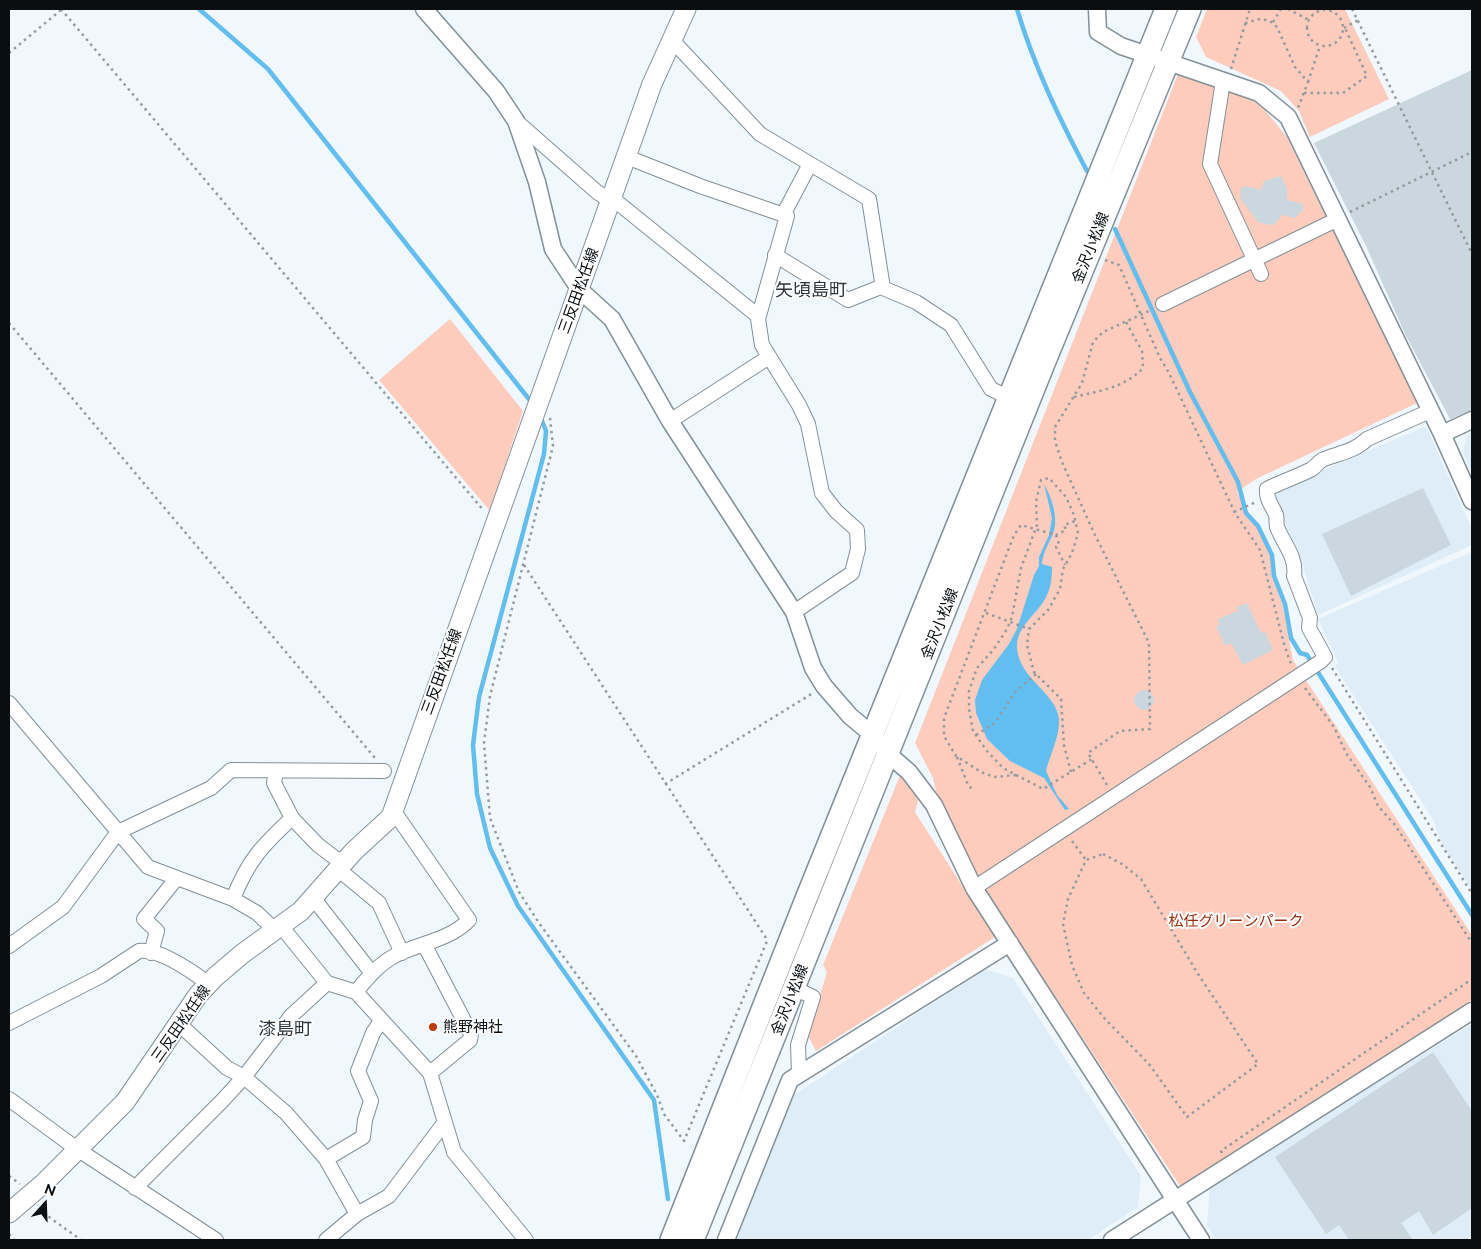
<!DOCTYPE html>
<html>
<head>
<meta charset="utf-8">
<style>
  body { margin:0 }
  #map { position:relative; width:1481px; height:1249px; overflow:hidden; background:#f0f8fd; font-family:Raleway,sans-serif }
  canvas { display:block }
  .frame { position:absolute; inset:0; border:10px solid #0a0e11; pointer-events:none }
  .north { position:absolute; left:20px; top:1179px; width:50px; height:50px; -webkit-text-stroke:4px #fff; paint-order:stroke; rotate:20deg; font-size:14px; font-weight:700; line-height:20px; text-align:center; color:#0a0e11 }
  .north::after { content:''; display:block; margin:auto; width:18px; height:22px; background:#0a0e11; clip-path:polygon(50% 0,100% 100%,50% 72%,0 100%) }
</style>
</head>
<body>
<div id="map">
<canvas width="1481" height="1249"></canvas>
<div class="frame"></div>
<div class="north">N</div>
</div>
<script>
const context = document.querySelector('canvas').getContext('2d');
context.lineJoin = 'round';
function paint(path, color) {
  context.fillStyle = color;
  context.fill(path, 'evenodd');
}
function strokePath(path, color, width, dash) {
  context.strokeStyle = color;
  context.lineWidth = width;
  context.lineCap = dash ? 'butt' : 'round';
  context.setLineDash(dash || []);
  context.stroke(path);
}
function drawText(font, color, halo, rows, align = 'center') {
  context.font = font + ' Raleway,"Noto Sans JP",sans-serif';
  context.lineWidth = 4;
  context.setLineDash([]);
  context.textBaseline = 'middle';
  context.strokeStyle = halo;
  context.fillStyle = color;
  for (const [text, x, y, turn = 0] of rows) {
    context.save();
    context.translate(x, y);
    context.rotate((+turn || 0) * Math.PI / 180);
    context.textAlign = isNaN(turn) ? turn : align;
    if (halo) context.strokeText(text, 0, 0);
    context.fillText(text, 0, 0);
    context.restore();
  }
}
const built = new Path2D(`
  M1426 426 1472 529V545L1318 615 1300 557 1274 501 1279 489Z
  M1472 432V473L1463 453 1466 436Z
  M1472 552V891L1440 841 1434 821 1335 667 1338 662 1318 619Z
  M985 969 1013 978 1141 1176 1138 1207 1088 1240H734L794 1095Z
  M1472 1024V1240H1216L1207 1225 1210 1186Z`);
const green = new Path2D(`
  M1207 9H1345L1389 99 1310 137 1299 111 1281 91 1206 57 1196 37Z
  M1178 74 1259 103 1287 137 1417 403 1256 479 1237 492 1269 548 1281 595 1293 660 1472 935V1000L1182 1189 993 902 942 816 933 778 915 743Z
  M450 319 523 411 490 511 379 380Z
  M903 768 918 801 915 812 995 937 816 1051 808 1036 827 972 823 965Z`);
const water = new Path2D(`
  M1044 484C1052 498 1059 519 1053 534 1048 545 1043 552 1042 564L1052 567C1052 577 1051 588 1046 597 1037 615 1016 626 1017 648 1019 679 1056 692 1059 719 1060 736 1050 755 1046 771L1057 795 1069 809 1065 810 1044 778 1010 761 987 739 976 713 975 700 982 680 1009 644 1017 629 1034 575 1039 566V557L1049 535 1052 518Z`);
const stream = new Path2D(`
  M199 9 268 69 532 403
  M1017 9C1034 66 1059 118 1087 171
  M1115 229 1190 392 1238 482 1246 513 1258 526 1272 555 1274 576 1285 604 1291 638 1300 653 1307 655 1472 915
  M540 416 546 431 544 454 479 697 473 745 477 794 490 848 518 906 654 1100 668 1199`);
const building = new Path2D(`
  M1472 70V410L1450 419 1405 334 1366 246 1314 143Z
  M1281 176 1287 189V200L1300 203 1303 205V210L1295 218 1282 215 1275 224 1269 225 1258 222 1240 198 1241 188 1246 186 1261 190 1264 181Z
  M1423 488 1451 545 1351 596 1322 534Z
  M1247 603 1261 633 1265 631 1273 650 1243 665 1231 643 1225 646 1216 626 1220 625 1218 619 1238 611 1237 607Z
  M1134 700a10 10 0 1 1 20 0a10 10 0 1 1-20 0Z
  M1433 1052 1472 1111V1208L1433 1235 1419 1211 1401 1223 1413 1240H1349L1339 1225 1326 1234 1275 1157Z`);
const path = new Path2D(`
  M61 9 484 511
  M1288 9 1309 20
  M1352 9 1472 254
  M1307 28a18 18 0 1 1 36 0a18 18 0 1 1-36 0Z
  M1273 22 1281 9
  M1245 23 1260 19 1270 21 1277 27 1295 67 1308 82 1298 108
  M1344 28 1358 20
  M9 53 61 10
  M1231 69 1250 9
  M1308 82 1320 46
  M1304 93H1343L1367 76 1345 28
  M1350 212 1472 152
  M1105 260 1119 265 1160 358 1169 373 1235 513 1260 550 1284 644 1291 664
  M9 323 375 758
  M1074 397C1099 391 1124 388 1143 368L1142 351 1126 322
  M550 418 553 446 490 696 484 743 490 818 519 892 539 923 636 1056 657 1095 664 1114 684 1141 767 941
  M1234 512 1256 502
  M1056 535 1059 544 1056 547 1065 565
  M524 565 768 941
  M986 613 1029 629
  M1332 668 1472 894
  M1305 688 1334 727 1346 753 1370 787 1378 806 1395 825 1472 943
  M976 735 995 723 1015 692 1036 674
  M957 757 968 785 974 791
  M1071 772 1064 745 1061 699 1034 672 1027 645 1029 629 1048 610 1060 589 1063 569 1072 553 1078 533 1074 515 1066 497 1049 478 1041 480 1036 502 1037 525 1021 568 1012 617 1007 629 994 649 977 668 969 691V709L973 731 987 751 1003 768 1043 789 1092 759
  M1016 775 994 777 981 772 956 756 944 736V718L1014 535 1021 525 1056 535 1066 530 1064 525 1075 521
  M665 784 813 693
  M1107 785 1088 753 1120 731 1150 729 1149 643 1094 533 1062 462 1055 441V427L1082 383 1093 342 1103 332 1151 310
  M1072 841 1086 860
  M1103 854 1122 864 1141 879 1198 974 1258 1064 1187 1117 1149 1064 1105 1019 1084 993 1072 965 1063 924 1068 899 1086 860Z
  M1222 1153 1221 1151 1472 979
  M9 1176 20 1184
  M38 1209 81 1240
  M9 1234 14 1240`);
const minor = new Path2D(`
  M671 39 760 134 869 199 883 288 916 302 951 325 991 389 1010 398
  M1223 81 1210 164 1261 274
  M516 121 597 192 611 201
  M627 157 700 186 787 216 758 319 762 345 799 405 808 424 822 493 836 511 857 530 858 549 852 573 794 612
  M612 198 758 316
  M783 215 810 164
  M775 255 848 300 883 286
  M1163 304 1338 219
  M670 421 769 357
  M9 703 148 867 233 899 257 913 275 930
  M276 771 274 783 292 818 318 845 343 864
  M338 869 379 903 402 953
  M974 888 1320 662 1325 657 1309 628 1310 618 1294 576C1297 557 1283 543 1277 527 1276 523 1277 519 1276 515 1272 505 1266 500 1267 489 1281 482 1296 477 1310 470 1315 468 1317 463 1322 460 1338 453 1354 452 1367 439L1430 411
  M233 899C248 860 263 845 292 818
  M314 899 371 972
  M281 926 327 983 356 992 430 1073 454 1152 526 1240
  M424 944 471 1034 470 1040 430 1073
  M9 946 63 907 118 832 211 788 231 770 384 771
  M151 953 157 931 144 919 176 879
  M794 988 813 997 798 1045 799 1073
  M356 992C368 977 379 964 396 955 420 943 450 940 469 920L393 810
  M9 1023 101 976 139 951C159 948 193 972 209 984
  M179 1024 227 1068 244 1077 286 1113 326 1159
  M9 1099 77 1149 216 1240
  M135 1188 222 1101 244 1077 291 1016 327 983
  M357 1214 389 1196 445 1122
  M326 1240 357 1214 326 1159 363 1137 365 1120 371 1101 358 1071 373 1033 381 1021`);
const tertiary = new Path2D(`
  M424 9 496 91 516 121 537 182 553 249 580 290 612 319 670 421 794 612 813 668 824 686 850 716 874 736 887 753 909 772 934 805 974 888 1201 1240
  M1097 9 1098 32 1121 46 1259 93 1288 117 1442 434 1472 420
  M1442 434 1472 501
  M726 1240 790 1080 1010 943
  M1112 1240 1472 1011`);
const secondary = new Path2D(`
  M9 1213 44 1183 125 1102 198 995 215 977 242 954 301 911 354 851 391 817 652 84 686 9`);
const primary = new Path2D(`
  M671 1240 806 899 1166 9
  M693 1240 1043 366 1190 9`);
const markers = [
  [433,1027,5,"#c33b03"]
];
const streetNames = [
  ["金沢小松線",1091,248,-68],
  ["三反田松任線",579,291,-70],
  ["金沢小松線",940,624,-68],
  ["三反田松任線",442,672,-70],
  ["金沢小松線",790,1000,-68],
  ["三反田松任線",181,1024,-55]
];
const parkNames = [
  ["松任グリーンパーク",1236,921]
];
const poiNames = [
  ["熊野神社",443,1027]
];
const quarterNames = [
  ["矢頃島町",811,291],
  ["漆島町",285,1030]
];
paint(built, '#deedf7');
paint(green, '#fdccbd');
paint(water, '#61bef0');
strokePath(stream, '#61bef0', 4.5);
paint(building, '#cad7df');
strokePath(minor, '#839097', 16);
strokePath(tertiary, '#839097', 19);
strokePath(secondary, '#839097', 21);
strokePath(primary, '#839097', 24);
strokePath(path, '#949b9f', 2.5, [2.5, 4]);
strokePath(minor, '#fff', 14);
strokePath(tertiary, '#fff', 16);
strokePath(secondary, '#fff', 19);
strokePath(primary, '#fff', 21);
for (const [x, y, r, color] of markers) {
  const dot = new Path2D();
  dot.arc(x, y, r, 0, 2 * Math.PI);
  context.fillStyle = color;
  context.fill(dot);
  strokePath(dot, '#fff', 2);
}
drawText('15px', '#0a0e11', '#fff', streetNames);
drawText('15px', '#96300c', '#fff', parkNames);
drawText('15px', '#0a0e11', '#fff', poiNames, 'left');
drawText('18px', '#2b353b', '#fff', quarterNames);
</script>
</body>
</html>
